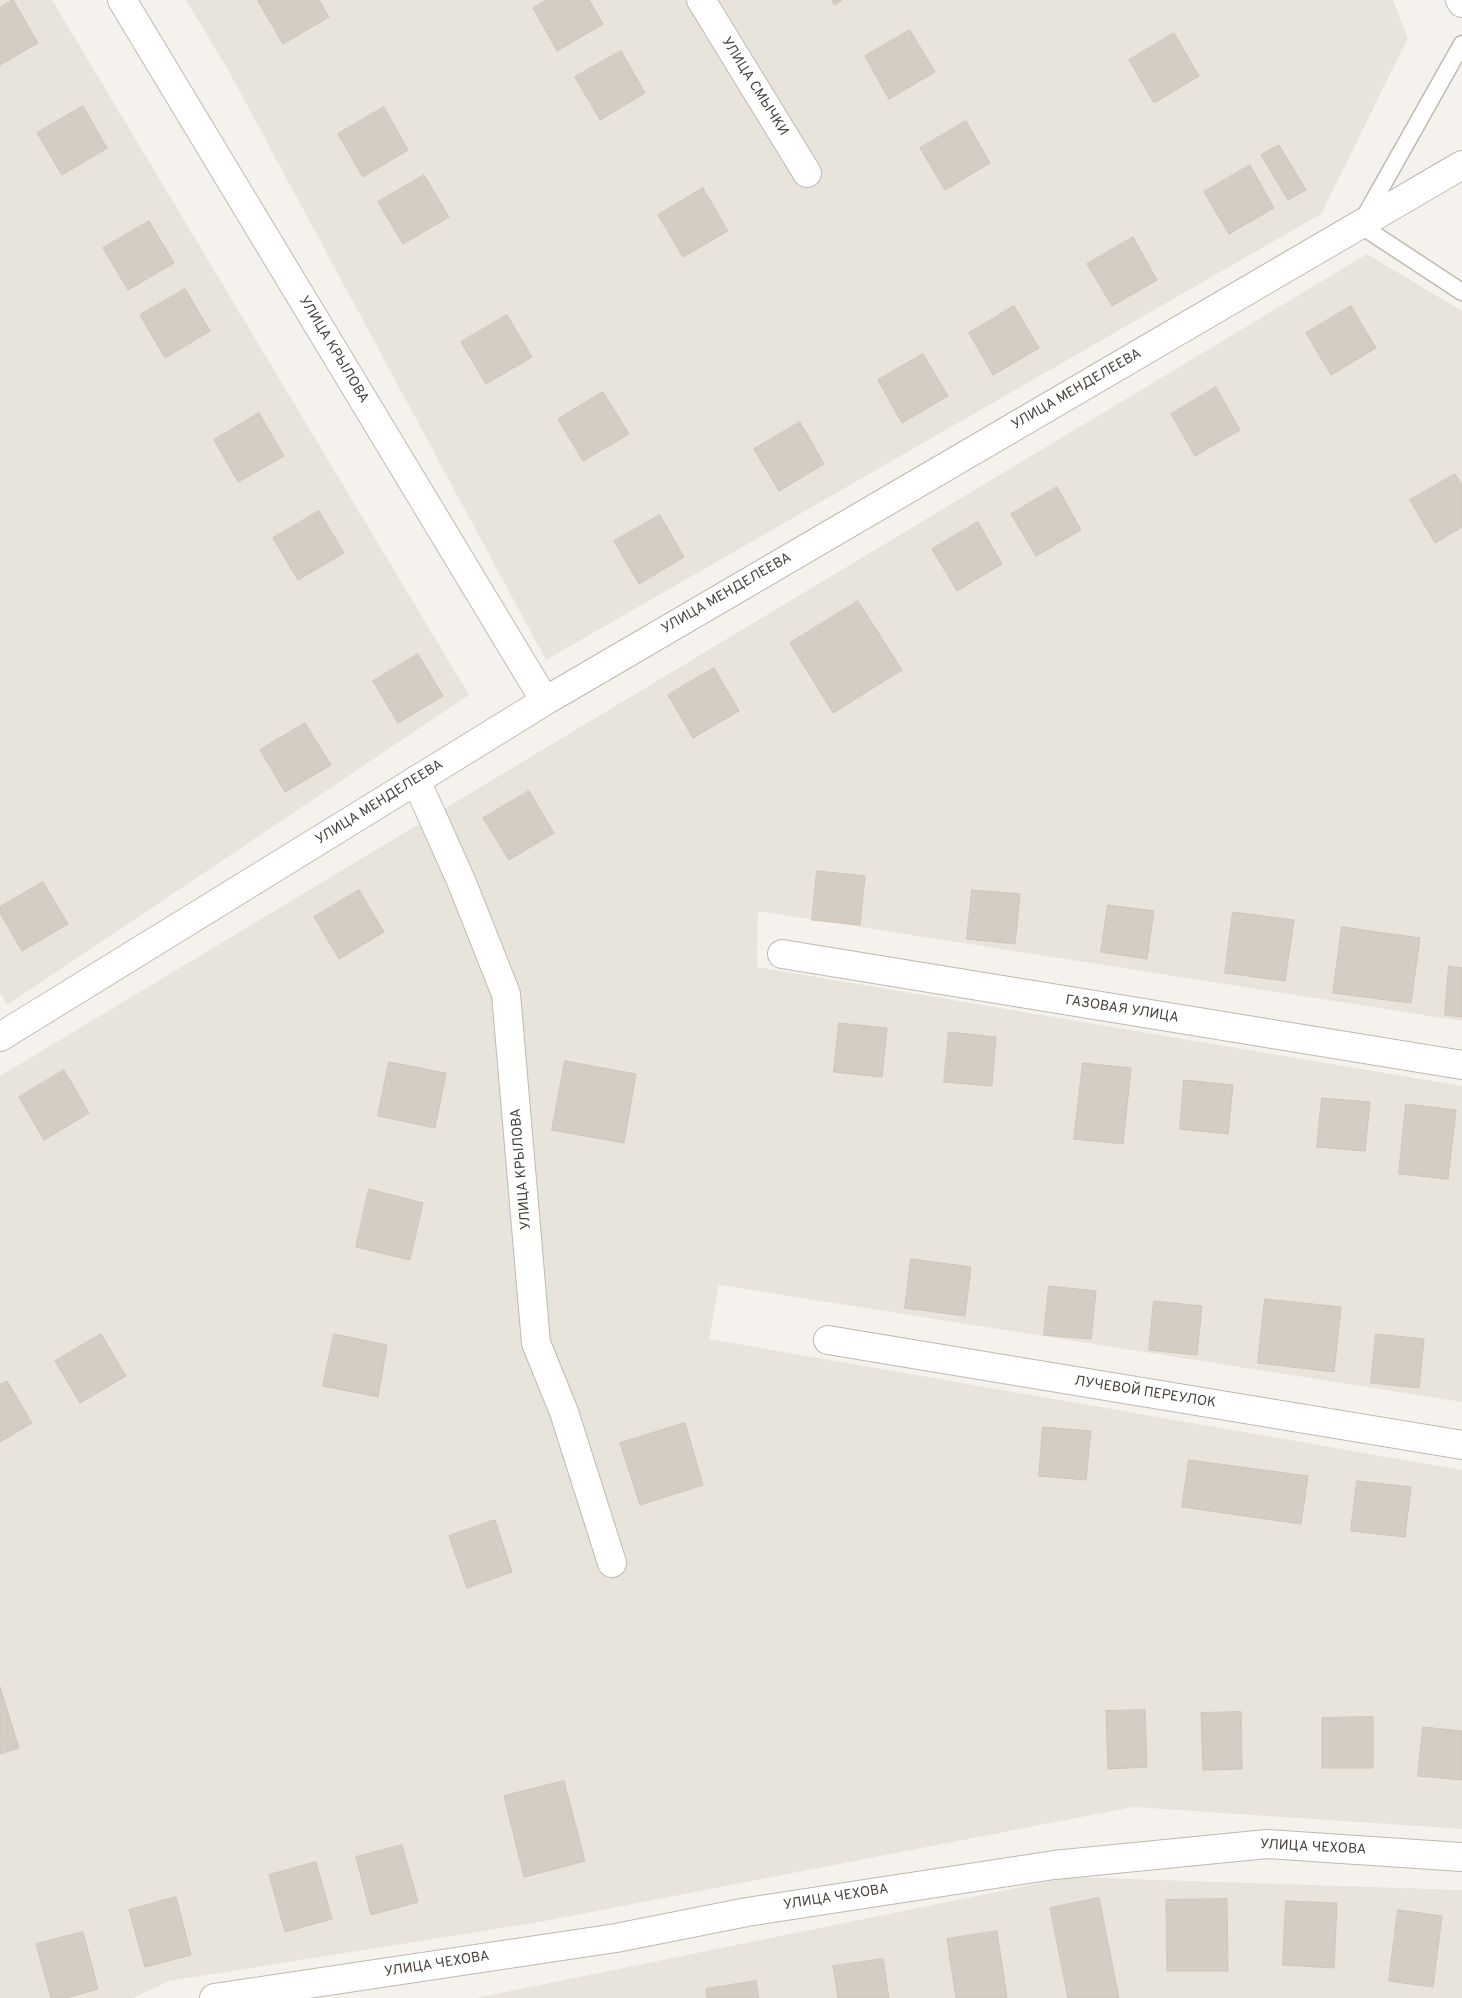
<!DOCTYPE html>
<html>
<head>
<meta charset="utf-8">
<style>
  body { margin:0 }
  canvas { display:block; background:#f5f2ed }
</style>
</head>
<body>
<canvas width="1462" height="1998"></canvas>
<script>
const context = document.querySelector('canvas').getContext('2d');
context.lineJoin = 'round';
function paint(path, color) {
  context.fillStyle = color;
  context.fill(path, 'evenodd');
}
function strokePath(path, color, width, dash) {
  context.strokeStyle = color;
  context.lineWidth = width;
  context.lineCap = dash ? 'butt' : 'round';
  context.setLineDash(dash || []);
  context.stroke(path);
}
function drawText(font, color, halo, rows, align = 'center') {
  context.font = font + ' Overpass,sans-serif';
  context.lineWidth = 4;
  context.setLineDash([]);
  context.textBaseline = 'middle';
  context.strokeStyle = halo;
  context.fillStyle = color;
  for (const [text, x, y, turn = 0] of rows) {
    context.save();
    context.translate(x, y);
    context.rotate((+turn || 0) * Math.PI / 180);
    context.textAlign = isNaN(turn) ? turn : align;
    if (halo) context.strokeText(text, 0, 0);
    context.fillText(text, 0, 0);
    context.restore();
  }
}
const residential = new Path2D(`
  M0 0H52L469 695 7 1005 0 993Z
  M186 0H1393L1408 38 1321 214 546 660 227 68Z
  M1367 254 1462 311V1021L758 911 757 967 1462 1086V1402L719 1285 709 1339 1462 1470V1829L1133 1807 540 1922 169 1981 133 1998H0V1076Z
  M1070 1877 1462 1890V1998H476Z`);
const building = new Path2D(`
  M13 0 38 43 0 65V8Z
  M261 0H319L329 17 283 44 258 1Z
  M547 0H589L603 24 557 51 533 8Z
  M832 0H842L835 5Z
  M910 30 935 72 889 99 865 56Z
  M1174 33 1199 76 1154 103 1129 60Z
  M621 51 645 93 600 120 575 77Z
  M83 106 107 148 62 175 37 133Z
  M384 107 408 150 363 177 338 134Z
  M966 121 990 163 945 190 920 148Z
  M1279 145 1306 190 1288 200 1261 155Z
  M1250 165 1274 208 1229 234 1204 192Z
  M424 175 449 217 403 244 378 202Z
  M703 188 728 231 683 257 658 215Z
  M149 221 174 263 128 290 103 248Z
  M1133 237 1157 280 1112 306 1087 264Z
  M185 289 210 331 165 358 140 315Z
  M1014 306 1039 348 993 375 969 333Z
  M1351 306 1376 348 1331 375 1306 333Z
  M507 315 532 357 486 384 461 342Z
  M923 354 948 396 902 423 878 380Z
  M1216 387 1240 430 1195 456 1171 414Z
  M603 392 629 434 583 461 558 419Z
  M259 413 284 456 238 482 214 440Z
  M800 422 824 464 779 491 754 449Z
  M1455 474 1462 485V527L1435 543 1410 500Z
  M1057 487 1081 530 1036 556 1011 514Z
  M319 511 344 553 298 580 273 538Z
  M660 515 684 557 639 584 614 541Z
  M978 522 1002 564 957 591 932 549Z
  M858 601 902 670 833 713 790 643Z
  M418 654 443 696 398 723 373 681Z
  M714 668 739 711 693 738 668 695Z
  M305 723 331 765 285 792 260 750Z
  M529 791 554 833 509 860 483 818Z
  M817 871 865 876 860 925 812 920Z
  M43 882 68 924 22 951 0 913V907Z
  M359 890 384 932 339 959 314 917Z
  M972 890 1020 894 1015 944 967 939Z
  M1108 905 1154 911 1147 959 1101 952Z
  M1233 912 1294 920 1285 981 1225 973Z
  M1342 927 1420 938 1411 1003 1333 993Z
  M1449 966 1462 968V1017L1445 1015Z
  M839 1023 887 1028 882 1077 834 1072Z
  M949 1032 996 1037 992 1086 944 1082Z
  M565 1061 636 1074 624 1143 552 1130Z
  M389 1062 446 1073 435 1128 378 1116Z
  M1083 1063 1131 1068 1123 1144 1074 1139Z
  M64 1070 89 1113 44 1140 19 1097Z
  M1184 1080 1233 1085 1228 1134 1180 1129Z
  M1322 1098 1370 1102 1365 1151 1317 1147Z
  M1406 1104 1456 1110 1448 1179 1399 1174Z
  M369 1189 423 1203 410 1260 356 1247Z
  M911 1259 971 1267 965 1316 905 1308Z
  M1049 1286 1096 1291 1091 1339 1044 1335Z
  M1265 1299 1341 1307 1334 1372 1258 1363Z
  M1154 1301 1202 1306 1197 1355 1149 1350Z
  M101 1334 126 1376 80 1403 55 1361Z
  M334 1334 387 1345 378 1397 323 1386Z
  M1376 1334 1424 1339 1419 1388 1371 1383Z
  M7 1381 32 1423 0 1442V1385Z
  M685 1423 703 1485 640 1505 620 1443Z
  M1043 1427 1091 1431 1086 1480 1039 1476Z
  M1189 1460 1308 1476 1301 1524 1182 1507Z
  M1357 1481 1411 1487 1405 1537 1351 1531Z
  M495 1520 512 1572 467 1588 449 1536Z
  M0 1687 19 1748 0 1754Z
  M1145 1710 1147 1767 1108 1769 1106 1711Z
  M1241 1712 1242 1769 1203 1770 1201 1713Z
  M1373 1717V1768H1322V1718Z
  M1423 1727 1462 1731V1780L1418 1776Z
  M564 1781 585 1861 524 1877 504 1796Z
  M402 1845 418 1902 371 1915 356 1857Z
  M316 1862 332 1919 285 1932 269 1875Z
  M176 1897 191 1955 145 1967 129 1910Z
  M1099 1898 1119 1998H1068L1050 1908Z
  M1227 1899 1228 1971H1167L1166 1900Z
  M1286 1901 1337 1903 1334 1968 1283 1965Z
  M1398 1910 1442 1916 1433 1987 1389 1981Z
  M997 1931 1007 1998H956L947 1939Z
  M83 1932 98 1989 66 1998H51L36 1944Z
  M883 1959 889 1998H838L833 1966Z
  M756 1981 759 1998H707L706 1989Z`);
const lane = new Path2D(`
  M1462 44 1360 225 1462 292`);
const street = new Path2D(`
  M122 0 545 701
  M701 0 807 173
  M1460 0 1462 3
  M416 780 462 883 506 994 536 1343 564 1412 612 1563
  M782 954 1462 1065
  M0 1037 545 701 1462 165
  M828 1340 1462 1445
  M214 1998 616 1938 747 1912 1054 1865 1267 1844 1462 1857`);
const streetNames = [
  ["УЛИЦА СМЫЧКИ",754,87,58],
  ["УЛИЦА КРЫЛОВА",333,350,59],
  ["УЛИЦА МЕНДЕЛЕЕВА",1077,390,-30],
  ["УЛИЦА МЕНДЕЛЕЕВА",727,594,-30],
  ["УЛИЦА МЕНДЕЛЕЕВА",380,803,-32],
  ["ГАЗОВАЯ УЛИЦА",1122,1010,9],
  ["УЛИЦА КРЫЛОВА",522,1169,-95],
  ["ЛУЧЕВОЙ ПЕРЕУЛОК",1145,1393,9],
  ["УЛИЦА ЧЕХОВА",1313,1848,3],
  ["УЛИЦА ЧЕХОВА",836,1898,-9],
  ["УЛИЦА ЧЕХОВА",437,1965,-9]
];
paint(residential, '#e8e4dc');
paint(building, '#d5cdc4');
strokePath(building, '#cfc5b8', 1);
strokePath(lane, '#bfb9b0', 19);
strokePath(street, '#bfb9b0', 30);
strokePath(lane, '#fff', 16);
strokePath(street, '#fff', 28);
drawText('14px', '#49433b', '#fff', streetNames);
</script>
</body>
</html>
